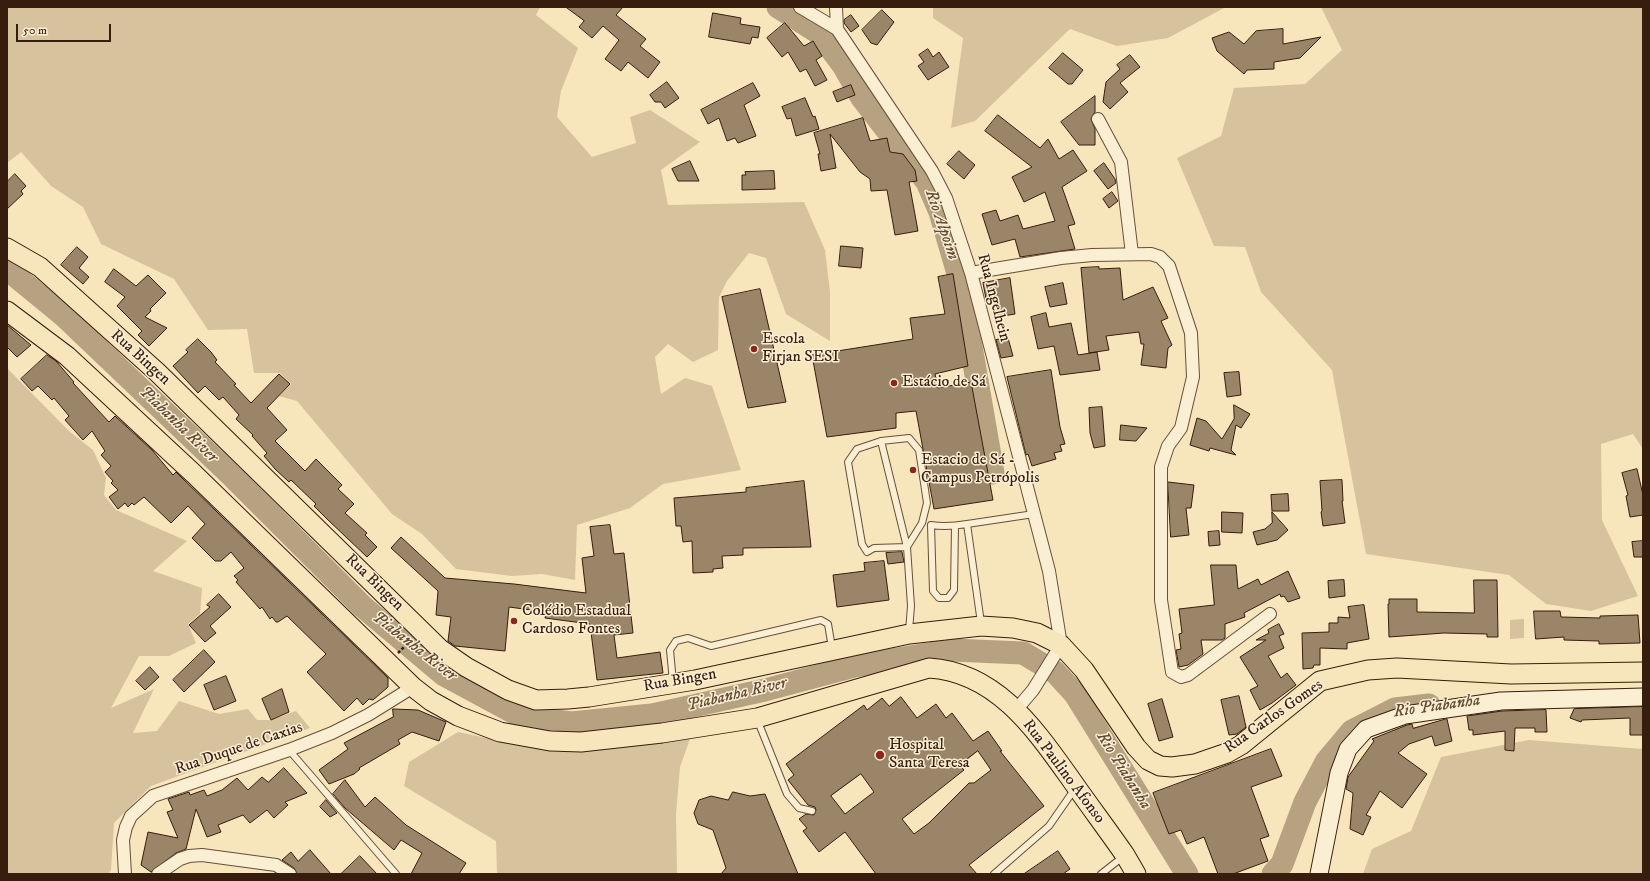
<!DOCTYPE html>
<html>
<head>
<meta charset="utf-8">
<style>
  body { margin:0 }
  #map { position:relative; width:1650px; height:881px; overflow:hidden; background:#f7e5bb; font-family:"IM FELL DW Pica",serif }
  canvas { display:block }
  .frame { position:absolute; inset:0; border:8px solid #371d0e; pointer-events:none }
  .scale { position:absolute; left:16px; top:24px; width:95px; height:18px; box-sizing:border-box; border:2px solid #371d0e; border-top:0; padding-left:5px; font-size:12px; line-height:14px; white-space:nowrap; color:#371d0e; -webkit-text-stroke:3px #faeed3; paint-order:stroke }
</style>
</head>
<body>
<div id="map">
<canvas width="1650" height="881"></canvas>
<div class="frame"></div>
<div class="scale">50 m</div>
</div>
<script>
const context = document.querySelector('canvas').getContext('2d');
context.lineJoin = 'round';
function paint(path, color) {
  context.fillStyle = color;
  context.fill(path, 'evenodd');
}
function strokePath(path, color, width, dash) {
  context.strokeStyle = color;
  context.lineWidth = width;
  context.lineCap = dash ? 'butt' : 'round';
  context.setLineDash(dash || []);
  context.stroke(path);
}
function drawText(font, color, halo, rows, align = 'center') {
  context.font = font + ' "IM FELL DW Pica",serif';
  context.lineWidth = 3;
  context.setLineDash([]);
  context.textBaseline = 'middle';
  context.strokeStyle = halo;
  context.fillStyle = color;
  for (const [text, x, y, turn = 0] of rows) {
    context.save();
    context.translate(x, y);
    context.rotate((+turn || 0) * Math.PI / 180);
    context.textAlign = isNaN(turn) ? turn : align;
    if (halo) context.strokeText(text, 0, 0);
    context.fillText(text, 0, 0);
    context.restore();
  }
}
const green = new Path2D(`
  M7 7H540L536 15 578 48 561 91 557 117 592 157 636 143 630 117 650 110 700 142 661 170 668 205 804 202 825 250 830 292V341L786 314 766 258 749 253 727 281 719 297 718 350 693 362 668 344 655 357 661 394 685 378 712 386 741 470 663 484 630 508 577 525 575 580 542 574 512 576 456 569 422 534 392 514 297 401 279 396 291 384 280 373H254L247 329 208 330 174 279 101 244 83 207 51 186 21 152 7 163Z
  M933 7H1226L1168 38 1117 46 1070 29 975 121 951 128 963 38 933 18Z
  M1321 7H1643V449L1633 434 1601 444 1602 520 1638 596 1591 611 1546 604 1509 575 1366 554 1332 370 1261 292 1245 247 1214 246 1177 158 1221 136 1234 88 1305 84 1342 50Z
  M7 368 69 431 93 450 106 478 104 495 116 510 187 541 153 571 202 588 200 614 188 624 196 643 169 656H139L111 708 154 689 133 733 157 731 179 701 219 714 248 709 257 720H271L296 711 310 728 151 786 114 823 111 870 108 874H7Z
  M1524 619V638L1510 639V620Z
  M458 732 555 752 690 739 680 767 676 814 677 874H497L496 841 404 786 409 762Z
  M1529 740 1643 749V874H1363L1372 849 1411 831 1441 757Z`);
const river = new Path2D(`
  M778 7 819 33 843 65 862 98 927 182 940 212 959 277 993 473
  M7 269 64 316 233 477 362 606 444 675 520 716 571 723 652 715 765 690 855 666 952 650 1023 653 1055 672 1075 694 1187 874
  M1273 874 1282 864 1305 802 1326 762 1352 731 1395 709 1429 705`);
const building = new Path2D(`
  M566 7H623L616 15 646 39 640 46 660 62 648 78 628 62 621 71 605 59 619 40 603 26 592 38 579 27 584 21Z
  M882 10 894 22 877 45 871 43 862 30Z
  M713 13 741 18 740 24 760 27 758 38 752 37 750 44 709 37Z
  M851 15 859 26 851 32 844 23V20Z
  M785 23 804 46 813 41 822 56 816 60 827 80 815 86 806 69 800 72 788 52 782 57 767 38Z
  M1283 29V44L1321 37 1300 58 1274 62V69L1247 70 1244 74 1217 51 1212 38 1229 32 1244 44 1256 31Z
  M928 49 933 57 939 52 949 67 928 80 918 66 924 62 919 55Z
  M1063 53 1083 70 1072 84H1068L1049 68Z
  M1130 55 1140 67 1120 83 1128 92 1110 109 1103 102 1106 82 1120 69 1117 65Z
  M667 82 679 98 665 108 661 102H655L650 95Z
  M753 83 760 96 744 105 756 136 738 143 735 138 727 141 719 118 708 124 701 110Z
  M851 85 855 95 837 102 833 92Z
  M1095 96V112L1091 119 1095 129V145H1079L1061 122Z
  M805 98 813 117 815 116 819 129 796 136 791 118 787 119 782 107Z
  M998 115 1040 148 1048 139 1059 159 1073 150 1087 171 1062 187 1075 224 1068 226 1075 249 1020 257 1015 239 992 245 982 214 996 210 1000 221 1018 215 1023 229 1055 221 1045 192 1024 202 1012 177 1032 167 985 131Z
  M863 118 870 141 887 138 890 152 903 154 915 170 917 181 909 182 918 231 895 235 887 190 871 191 870 179 860 172 830 134 836 168 821 171 818 154H820L814 133Z
  M959 151 975 165 964 179 947 164Z
  M690 161 699 181H678L672 169Z
  M1104 163 1115 179 1116 183 1108 189 1094 171Z
  M774 171 775 189 742 190V175H746L745 172Z
  M15 174 26 186 21 191 23 194 7 209V182Z
  M1112 192 1118 201 1109 208 1103 199Z
  M841 246 863 248 861 268 839 266Z
  M77 247 88 257 79 268 89 277 83 284 61 265Z
  M1099 267V269L1120 268 1123 300 1153 287 1168 318 1161 321 1172 345 1168 348 1166 368 1141 365 1144 344H1141L1139 332 1106 336 1109 350 1089 353 1081 268Z
  M114 269 136 286 148 275 166 293 150 309 151 311 145 317 167 328 149 346 138 335 142 331 117 306 125 297 105 282Z
  M953 274 968 366 935 374 938 388 971 382 993 500 934 509 916 411 896 413V428L827 437 812 355 913 339 910 318 945 314 938 277Z
  M1010 278 1015 314 997 317 993 297 986 299 983 283Z
  M1063 283 1067 304 1050 307 1045 287Z
  M760 289 786 402 748 408 722 297Z
  M1046 313 1049 327 1071 323 1078 355 1097 352 1100 370 1060 375 1054 346 1038 349 1031 317Z
  M7 325 31 345 17 357 7 347Z
  M1008 338 1013 356 1001 358 996 340Z
  M198 339 211 352 217 360 215 362 236 384 234 385 251 403 279 374 290 384 267 408 287 430 275 441 305 471 316 459 342 485 338 489 354 504 345 513 367 533 365 535 377 547 367 557 327 519 314 506 316 504 291 480 289 482 275 469 264 456 267 453 252 436 253 435 236 419 239 415 223 397 219 400 205 386 198 393 173 366 188 352 186 350Z
  M47 355 56 361 74 382 73 383 109 422 115 416 152 450 173 475 176 472 182 478 388 678V687L373 700 369 699 363 705 357 698 344 711 307 672 326 654 287 616 278 622H276L272 617 270 619 262 607 260 609 236 582 238 580 234 576 244 568 231 552 221 561H215L192 538 205 524 188 506 171 523 144 497 134 505 132 503 128 507 125 503 118 509 109 497 118 490 111 483 113 481 105 472 111 466 101 455 105 451 92 431 83 440 65 420 69 416 54 398 52 400 38 386 32 391 21 379Z
  M1051 370 1060 427 1065 444 1060 445 1062 451 1054 453 1056 459 1032 466 1028 454 1026 455 1007 377Z
  M1239 372 1241 395 1227 397 1224 373Z
  M1234 405 1250 414 1241 428 1236 425 1231 450 1236 455 1210 448 1209 451 1190 445 1197 418 1206 421 1222 439 1234 419Z
  M1102 407 1105 446 1094 448 1090 433 1089 408Z
  M1121 425 1147 428 1136 441 1120 440Z
  M1637 469 1643 495V515L1630 517 1626 496 1628 495 1622 473Z
  M1342 480 1343 501H1342L1345 523 1323 526 1321 512 1322 511 1320 481Z
  M804 481 811 547 743 548V555L722 556 723 568 713 569V572L693 573 692 541 683 542 681 526H676L674 498 746 492V488Z
  M1168 482 1194 485 1191 508H1186L1189 535 1171 537Z
  M1288 494 1289 511H1272L1271 495Z
  M1222 512 1243 513 1242 533 1222 532Z
  M1272 512 1288 530 1277 540 1257 545 1253 532 1265 529 1272 523Z
  M610 525 614 554 624 553 633 633 614 635 617 658 660 652 663 673 597 680 590 624 545 618 546 612 509 607 505 651 455 646 448 641 451 617 436 615 438 591 391 548 401 537 445 578 514 584 586 593 582 558 594 556 590 527Z
  M1219 531 1220 545 1209 546 1208 532Z
  M1643 541V557H1634L1632 542Z
  M902 552 904 562 888 564 886 553Z
  M884 561 889 600 837 607 833 575 865 571 864 563Z
  M1211 565H1236L1238 589 1258 579 1261 585 1288 571 1300 598 1288 602 1284 596 1281 597 1280 594 1244 613 1245 617 1225 624V638L1222 640H1201L1203 654 1188 665 1179 667 1176 650 1181 649 1179 634 1182 633 1179 609 1214 605Z
  M1344 580 1345 596 1329 598 1328 581Z
  M1474 580H1497L1498 637H1487V634L1444 633 1389 637 1388 604H1389V599H1417V612L1474 613Z
  M219 594 231 607 210 626 216 633 205 642 189 625 210 607 207 605Z
  M1364 605 1369 639 1347 643V649L1320 648V665H1314L1313 668 1303 669 1302 633 1329 632V623H1338V617L1350 618 1348 607Z
  M1534 611H1560L1561 617 1600 618V616L1638 615 1640 643 1599 644V641L1564 640V637L1536 639Z
  M1279 624 1284 634 1279 636 1284 648 1268 656 1281 678 1287 673 1296 685 1272 703 1260 710 1250 690 1258 686 1240 657 1266 640H1256L1269 633 1268 630Z
  M204 650 215 662 184 692 173 680Z
  M150 667 159 677 145 690 136 681Z
  M226 676 236 701 214 710 204 685Z
  M282 689 289 712 271 720 262 699Z
  M1239 696 1246 727 1237 734 1229 735 1221 700Z
  M901 697 917 718 936 704 946 718 952 713 973 741 988 731 1002 751H1000L1044 806 969 865 977 874H876L845 832 819 852 803 831 807 828 799 819 806 814 814 815 816 810 815 807 808 805 788 780 794 775 786 764 864 705 867 710 882 698 889 706ZM978 751 991 770 974 783H969L929 823 914 834 902 819 964 770 960 765ZM861 774 874 792 845 814 831 796Z
  M1162 699 1173 737 1159 741 1148 704Z
  M1643 707V735H1630V718L1582 720 1581 722 1570 718 1574 709Z
  M393 709 418 710 446 722 439 741 412 732 398 740 400 744 359 768 360 769 354 774 329 784 319 770 348 749 344 743 393 717Z
  M1546 710 1547 732H1535V728H1515L1514 751 1505 750V731L1473 735V730H1469L1467 716 1502 711Z
  M1447 719 1452 741 1435 746 1432 736 1409 744 1398 753 1427 774 1402 808 1380 791 1366 815 1371 817 1363 835 1350 829 1353 793 1346 789 1348 777 1374 741 1372 739 1407 725 1412 724 1413 728Z
  M1271 749 1282 776 1251 787 1269 836 1260 839 1268 861 1233 874H1218L1204 837 1187 844 1181 830 1169 834 1153 793Z
  M284 768 307 793 285 802 288 805 274 818 267 810 250 823 243 815 218 825 221 832 207 837 196 809 186 849 176 853 151 872 141 865 148 832 178 838 167 812 173 810 168 799 189 792 190 795 204 790 207 796 222 790 237 778 248 790 262 777 268 782Z
  M345 780 365 807 375 797 406 825 466 863 459 874H411L422 853 401 840 394 850 345 808 333 794Z
  M733 792 750 796 765 794 798 874H721L726 868 713 830 698 824 694 813 699 800 711 796 728 800Z
  M326 800 337 813 330 817 320 807Z
  M310 850 331 874H297L294 868 282 860 291 852 298 861Z
  M1058 851 1070 869 1063 874H1024Z
  M360 856 377 874H341Z`);
const path = new Path2D(`
  M398 653 410 641`);
const lane = new Path2D(`
  M909 438 919 450 927 503 922 523 907 547 874 548 867 552 862 544 848 462 857 449 881 441Z
  M881 441 907 547 911 606 909 631
  M967 524 1034 514
  M955 526 954 590 948 598H939L933 591 931 525C943 527 955 526 967 524L981 623
  M673 682 670 650 676 641 688 638 711 646 821 620 828 624 832 648
  M757 719 787 794 799 808 812 811
  M289 750 396 874
  M994 874 1049 826 1074 790
  M1101 874 1124 856`);
const street = new Path2D(`
  M800 7 837 29 932 171 946 198 971 273 1049 571 1061 645 1033 690 1016 710
  M836 7 837 29
  M1098 119 1121 162 1132 254
  M971 273 1061 258 1092 255 1151 254 1160 257 1169 266 1191 333 1193 377 1181 428 1168 446 1161 467V600L1172 672 1181 677 1188 675 1270 614
  M125 874 123 840 126 827 131 816 153 796 289 750 332 733 368 715 413 687
  M158 874 180 859 189 856 202 855 276 865 290 874`);
const secondary = new Path2D(`
  M1319 874 1339 773 1348 749 1366 729 1405 715 1501 701 1643 697`);
const primary = new Path2D(`
  M7 248 40 267 157 372 440 649 466 667 508 690 536 700 568 699 589 697 695 680 909 634 981 626 1013 628 1037 633 1061 645 1084 670 1136 747 1148 760 1160 766 1172 767 1195 764 1227 753 1241 745 1320 681 1368 670 1397 668 1511 674 1643 672
  M7 311 67 356 194 474 413 687 431 701 458 716 500 732 550 741 581 742 662 733 757 718 929 668C996 672 1035 729 1070 778 1088 804 1107 829 1125 855L1136 874`);
const markers = [
  [754,349,4,"#8f2418"],
  [894,383,4,"#8f2418"],
  [913,470,4,"#8f2418"],
  [514,621,4,"#8f2418"],
  [880,755,5,"#8f2418"]
];
const streetNames = [
  ["Rua Ingelhein",993,298,75],
  ["Rua Bingen",140,358,42],
  ["Rua Bingen",374,583,44],
  ["Rua Bingen",680,681,-10],
  ["Rua Carlos Gomes",1274,717,-35],
  ["Rua Duque de Caxias",239,749,-19],
  ["Rua Paulino Afonso",1063,772,53]
];
const poiNames = [
  ["Escola",762,340],
  ["Firjan SESI",762,358],
  ["Estácio de Sá",902,383],
  ["Estacio de Sá -",921,461],
  ["Campus Petrópolis",921,479],
  ["Colédio Estadual",522,612],
  ["Cardoso Fontes",522,630],
  ["Hospital",889,746],
  ["Santa Teresa",889,764]
];
const waterNames = [
  ["Rio Alpoim",941,225,71],
  ["Piabanha River",178,425,44],
  ["Piabanha River",414,647,38],
  ["Piabanha River",737,695,-13],
  ["Rio Piabanha",1437,707,-8],
  ["Rio Piabanha",1123,771,58]
];
paint(green, '#d6c39e');
strokePath(river, '#b6a180', 23);
paint(building, '#9b8568');
strokePath(building, '#371d0e', 1);
strokePath(lane, '#674f39', 8);
strokePath(street, '#674f39', 14);
strokePath(secondary, '#371d0e', 19);
strokePath(primary, '#371d0e', 21);
strokePath(path, '#371d0e', 2.5, [3, 2]);
strokePath(lane, '#faeed3', 6);
strokePath(street, '#faeed3', 12);
strokePath(secondary, '#faeed3', 17);
strokePath(primary, '#f7e5bb', 19);
for (const [x, y, r, color] of markers) {
  const dot = new Path2D();
  dot.arc(x, y, r, 0, 2 * Math.PI);
  context.fillStyle = color;
  context.fill(dot);
  strokePath(dot, '#faeed3', 1.5);
}
drawText('16px', '#371d0e', '#faeed3', streetNames);
drawText('16px', '#371d0e', '#faeed3', poiNames, 'left');
drawText('italic 17px', '#634b36', '#faeed3', waterNames);
</script>
</body>
</html>
